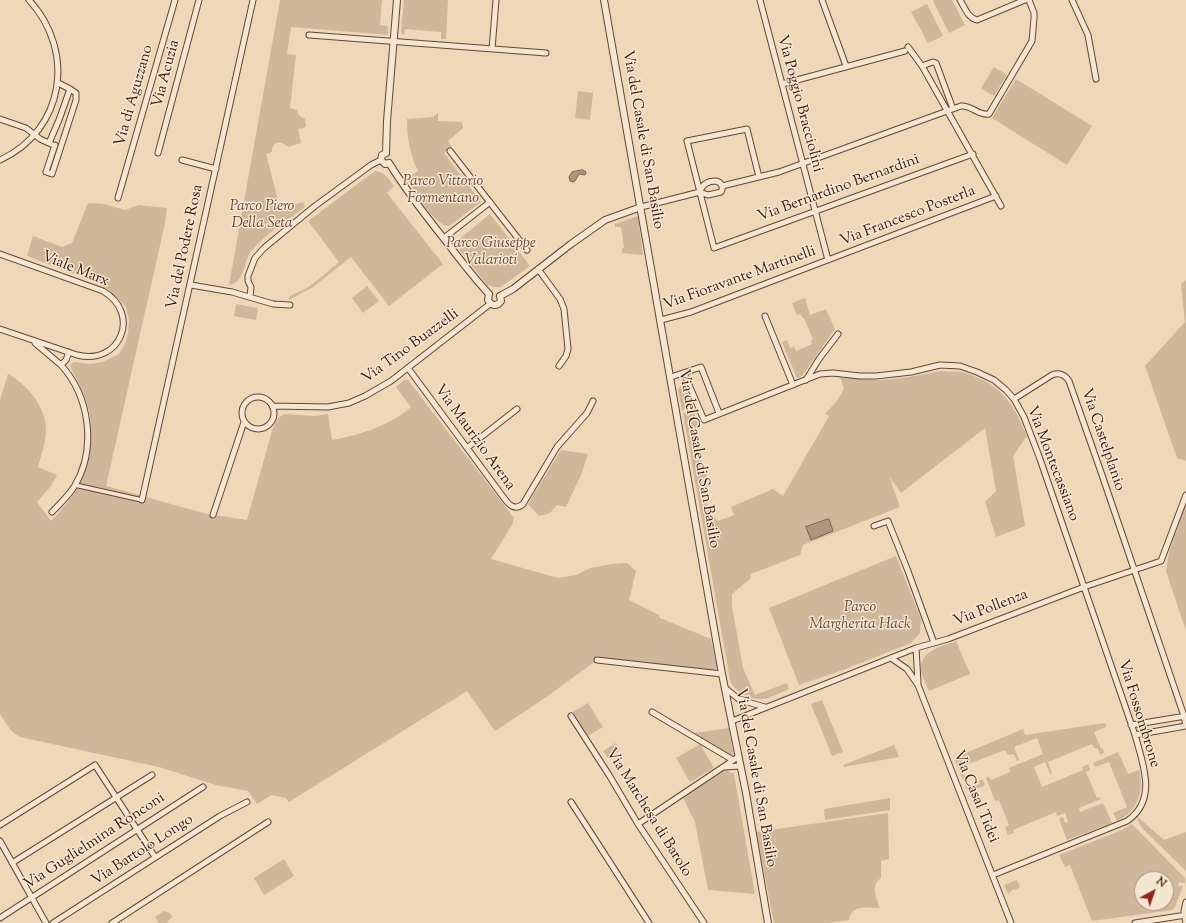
<!DOCTYPE html>
<html>
<head>
<meta charset="utf-8">
<style>
  body { margin:0 }
  #map { position:relative; width:1186px; height:923px; overflow:hidden; background:#eed8b8; font-family:"Sorts Mill Goudy",serif }
  canvas { display:block }
  .north { position:absolute; left:1134px; top:871px; width:40px; height:40px; box-sizing:border-box; background:#f4e6d1; border:1px solid #a89281; border-radius:50%; rotate:40deg; font-size:11px; font-weight:700; line-height:16px; text-align:center; color:#351508 }
  .north::after { content:''; display:block; margin:auto; width:14px; height:18px; background:#8f2418; clip-path:polygon(50% 0,100% 100%,50% 72%,0 100%) }
</style>
</head>
<body>
<div id="map">
<canvas width="1186" height="923"></canvas>
<div class="north">N</div>
</div>
<script>
const context = document.querySelector('canvas').getContext('2d');
context.lineJoin = 'round';
function paint(path, color) {
  context.fillStyle = color;
  context.fill(path, 'evenodd');
}
function strokePath(path, color, width, dash) {
  context.strokeStyle = color;
  context.lineWidth = width;
  context.lineCap = dash ? 'butt' : 'round';
  context.setLineDash(dash || []);
  context.stroke(path);
}
function drawText(font, color, halo, rows, align = 'center') {
  context.font = font + ' "Sorts Mill Goudy",serif';
  context.lineWidth = 3;
  context.setLineDash([]);
  context.textBaseline = 'middle';
  context.strokeStyle = halo;
  context.fillStyle = color;
  for (const [text, x, y, turn = 0] of rows) {
    context.save();
    context.translate(x, y);
    context.rotate((+turn || 0) * Math.PI / 180);
    context.textAlign = isNaN(turn) ? turn : align;
    if (halo) context.strokeText(text, 0, 0);
    context.fillText(text, 0, 0);
    context.restore();
  }
}
const green = new Path2D(`
  M280 0H382L380 25 388 26V35L291 27 287 54 296 55 290 108 297 110C298 115 300 117 305 119L306 127 298 129 301 143 288 147C281 140 272 141 272 152L266 154 280 208 303 202 305 207C287 221 263 235 250 253 243 264 245 282 229 285Z
  M404 0H448L446 39H441V32L405 29 404 35 401 32Z
  M934 0H952L965 25 949 33 933 1Z
  M927 4 943 36 928 43 911 12Z
  M994 67 1007 75 994 96 981 88Z
  M1016 79 1092 126 1067 165 992 118Z
  M578 91 593 93 590 120 575 118Z
  M438 113V121L462 122 463 128 448 141 452 147 444 153 481 202 449 226C435 227 413 189 407 178L418 171C410 154 407 138 407 119L433 117Z
  M375 171C385 172 389 179 394 186L387 193 443 264 389 306 351 257 313 287 289 300 288 298 292 295 307 288 318 280 339 262 308 221Z
  M88 203 104 204 125 210 139 205 167 208 165 223 106 486 207 514 247 520 272 431 277 419 284 414 315 416 328 414 332 440C360 435 389 426 411 407L396 387 404 380H408L514 518 512 525 491 559 558 578 576 575 590 568 612 564 627 563 636 571 629 600 659 615 660 618 711 639 717 667 715 671 598 657 597 660 545 698 495 731 467 691 289 802 286 798 271 795 257 804 248 791 216 785 159 767 20 737C10 732 7 724 0 714V400L8 374C31 387 51 413 45 440 44 449 40 458 38 467L57 475 51 486 37 502 51 521C60 511 69 502 76 490 81 483 82 475 85 467 91 444 94 431 88 407 84 392 76 379 70 365L74 362 90 364 103 362 119 354 126 342 128 333 129 320 126 307 109 290 96 282 27 256 33 236 62 247 72 243Z
  M490 214 530 266 501 287H494L487 285 457 246V241Z
  M638 216 643 255 622 253V249L624 247 621 227H615V224Z
  M1186 280V461L1177 458 1145 366 1185 322 1181 284Z
  M367 286 379 301 363 313 352 298Z
  M805 298 810 315 826 309 835 329 802 376 797 378 782 342 787 340 790 348 794 346 796 351 812 344 811 340 813 339 804 318H803L800 314 797 315 792 303Z
  M236 304 258 308 256 320 234 316Z
  M943 371C949 372 956 371 962 372 967 373 972 375 976 377 1005 388 1016 410 1027 436L1013 456 1025 526 996 537 985 502 996 491 985 428 901 493 889 476 900 507 803 545 800 555 751 574 750 579 732 594V606L743 668 755 695 787 683 789 689C781 692 771 698 763 699 751 701 734 691 730 680L683 413H688L690 410 693 409 699 428 693 431 697 448 710 486 702 491 711 514 718 521 734 515 731 507 773 489 783 496 829 416 825 414 836 402 844 389 840 376C863 381 885 381 909 377 921 375 932 372 943 371Z
  M681 386 685 388 692 407 690 408 687 407 682 411 678 389Z
  M561 450 588 454 581 475 566 507 557 505 550 513 539 516 528 504Z
  M1186 504V631L1166 571 1169 552Z
  M896 556 921 619 920 633 911 643 843 670 799 685 769 608Z
  M956 641 970 674 929 691C926 684 922 677 921 670 919 651 943 646 956 641Z
  M822 700 843 752 832 756 811 704Z
  M588 703 603 727 588 736 573 712Z
  M1105 723 1106 727 1094 732 1101 749 1102 748 1104 753 1100 755 1098 749 1094 748 1092 744 1048 762 1052 773 1050 774 1045 762 1034 767 1042 787 1083 770 1082 767 1088 764 1090 770 1086 772 1097 798 1100 797 1101 799 1079 808 1080 812 1103 803 1112 823 1067 840 1059 819 1063 817 1065 823 1068 822 1065 813 1057 816 1056 812 1013 830 1014 833 1008 835 1005 827 1009 825 999 800 995 801 986 778 989 777 991 780 1010 772 1009 768 1043 754 1037 738 1014 747 1019 760 1017 761 1015 756 1013 754 1008 755 1005 750 961 767 969 787 980 784 979 781 982 779 985 785 984 786 968 792 954 758 1023 729 1025 735Z
  M729 728 733 754 730 756 694 733Z
  M616 743 620 750 608 758 603 751Z
  M700 744 714 768 690 782 676 758Z
  M894 745 899 757 844 767 843 765Z
  M1118 752 1128 774 1139 770C1145 791 1137 812 1117 821L1113 813 1127 807 1109 762 1095 767 1093 763Z
  M725 770 734 774 755 894 708 890 695 822 683 798Z
  M890 798V810L825 820 824 809Z
  M888 813 889 859 881 861V878C870 886 876 897 880 908 867 908 852 904 849 920L828 923H774L756 832Z
  M1139 818 1164 840 1186 832V871L1142 828 1137 819Z
  M1132 824 1185 878V883L1179 882 1178 886H1183L1175 907 1172 910 1092 921 1070 865 1065 867 1059 855 1122 830ZM1142 879H1166V903H1142Z
  M284 859 294 876 264 895 254 878Z
  M1017 880 1020 887 1015 890 1014 889 1008 894 1004 885Z
  M164 911 170 913 172 917 166 923H159L155 917Z`);
const water = new Path2D(`
  M583 170 586 172 585 175 579 174 575 181 572 182 570 181 569 177 572 172Z
  M829 519 833 531 811 540 806 527Z`);
const pedestrian = new Path2D(`
  M75 485 142 500`);
const minor = new Path2D(`
  M760 0 828 260
  M822 0 846 66
  M960 0C965 8 968 18 977 20L1025 0
  M1072 0 1088 35 1096 79
  M309 35 546 53
  M908 47 922 66 1001 206
  M492 49 496 0
  M922 66 933 62 936 63 953 109
  M58 83 70 89
  M782 84 905 51
  M0 119 26 128 40 139 51 144
  M49 143 59 120 70 89 76 93V100L52 174 46 172 55 145
  M450 151 527 250
  M158 153 199 0
  M0 160C65 130 76 51 29 0
  M182 160 216 169
  M759 177 747 129 687 141 714 248 973 154
  M716 181C721 182 724 187 721 192L708 195 700 192C702 184 708 181 716 181Z
  M722 186 779 172 961 106C972 105 978 116 989 114L1032 41 1034 18V13L1029 0
  M118 198 175 0
  M641 207 700 192
  M444 238 490 202
  M0 254 103 291C142 314 120 366 77 355L0 329
  M538 269 560 299 564 309 568 349 566 356 559 366
  M191 285 232 292 273 304 290 305
  M250 297 251 287 248 281V276L255 258 264 248 315 206 371 165 381 160
  M765 316 793 385
  M661 320 691 312 996 196
  M35 343 61 365 66 360 69 352
  M408 368 504 498C509 505 515 511 523 504L557 447 587 413 593 401
  M684 373 704 420 820 374 833 373 860 376H876L911 372 940 365 960 366 977 372 994 380 1006 390 1014 399 1024 417 1040 459 1135 735C1143 764 1158 800 1127 821L993 875
  M671 377 701 367 719 413
  M806 380 819 359 838 334
  M242 413a16 16 0 1 1 32 0a16 16 0 1 1-32 0Z
  M1014 399 1052 375C1059 372 1065 375 1069 381L1102 475 1184 716 1186 726
  M272 406 328 407 349 403 365 396 391 381 490 304
  M467 448 517 409
  M142 500 253 0
  M52 512C60 504 68 496 74 487 97 449 90 397 61 365
  M213 515 244 422
  M874 526 888 521 908 571 934 643
  M916 648 918 683
  M891 658 907 669 918 685 1011 923
  M597 660 722 674
  M725 688 740 700 765 707
  M652 712 733 760
  M571 716 609 775 638 824 704 923
  M732 721 916 648 948 639 1084 587 1161 561 1186 495
  M1131 725 1186 716
  M1135 735 1186 726
  M725 767 740 766
  M571 802 649 923
  M638 824 738 757
  M0 825 95 765 155 857
  M0 841 46 923
  M12 863 152 775
  M0 918 203 787
  M53 923 220 816 247 802
  M112 923 268 822
  M1135 923 1186 915
  M1186 923 1184 911 1186 902`);
const tertiary = new Path2D(`
  M604 0 722 674 746 793 768 923
  M386 153 387 121 397 0
  M386 153 382 155 381 160 385 164 389 163
  M389 163C406 190 425 215 445 240 459 258 473 277 489 294
  M489 294 488 300C491 306 497 307 501 301L500 296
  M500 296 513 289 571 244 605 220 641 207`);
const streetNames = [
  ["Via Acuzia",167,74,-75],
  ["Via di Aguzzano",135,96,-74],
  ["Via Poggio Bracciolini",799,104,75],
  ["Via del Casale di San Basilio",642,140,80],
  ["Via Bernardino Bernardini",839,189,-20],
  ["Via Francesco Posterla",908,217,-21],
  ["Via del Podere Rosa",186,247,-78],
  ["Viale Marx",75,270,22],
  ["Via Fioravante Martinelli",740,279,-20],
  ["Via Tino Buazzelli",411,347,-36],
  ["Via Maurizio Arena",474,438,54],
  ["Via Castelplanio",1102,440,71],
  ["Via del Casale di San Basilio",698,459,80],
  ["Via Montecassiano",1052,464,69],
  ["Via Pollenza",991,609,-21],
  ["Via Fossombrone",1138,714,73],
  ["Via del Casale di San Basilio",755,778,80],
  ["Via Casal Tidei",975,797,68],
  ["Via Marchesa di Barolo",648,813,58],
  ["Via Guglielmina Ronconi",95,842,-33],
  ["Via Bartolo Longo",143,851,-33]
];
const parkNames = [
  ["Parco Vittorio",443,182],
  ["Formentano",443,199],
  ["Parco Piero",262,207],
  ["Della Seta",262,224],
  ["Parco Giuseppe",491,244],
  ["Valarioti",491,261],
  ["Parco",860,608],
  ["Margherita Hack",860,625]
];
paint(green, '#cfb79a');
paint(water, '#af967c');
strokePath(water, '#7e624e', 1);
strokePath(pedestrian, '#634634', 5.5);
strokePath(minor, '#634634', 7);
strokePath(tertiary, '#634634', 8);
strokePath(pedestrian, '#f4e6d1', 3.5);
strokePath(minor, '#f4e6d1', 5);
strokePath(tertiary, '#f4e6d1', 6);
drawText('15px', '#351508', '#f4e6d1', streetNames);
drawText('italic 15px', '#634634', '#f4e6d1', parkNames);
</script>
</body>
</html>
